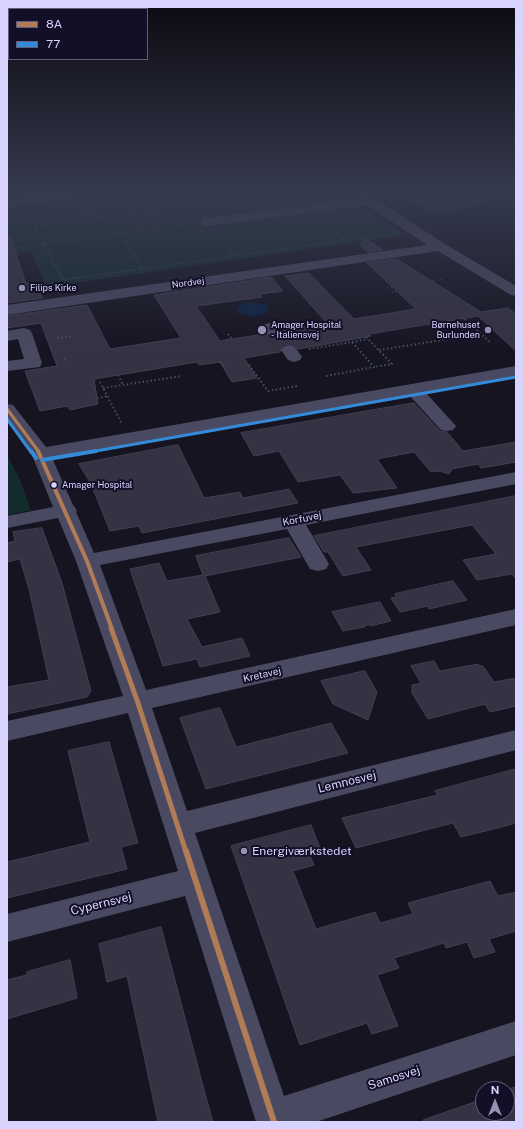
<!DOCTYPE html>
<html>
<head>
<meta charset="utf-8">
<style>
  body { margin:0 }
  #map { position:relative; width:523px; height:1129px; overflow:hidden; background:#161421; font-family:"Public Sans",sans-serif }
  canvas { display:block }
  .frame { position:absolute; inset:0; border:8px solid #d9d4ff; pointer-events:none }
  .legend { position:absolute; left:8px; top:8px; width:140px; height:52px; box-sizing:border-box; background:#130f26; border:1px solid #625e7d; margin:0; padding:5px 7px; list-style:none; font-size:12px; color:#d9d4ff }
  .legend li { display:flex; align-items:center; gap:8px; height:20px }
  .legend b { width:20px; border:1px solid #625e7d }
  .north { position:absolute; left:475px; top:1081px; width:40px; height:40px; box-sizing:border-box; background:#130f26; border:1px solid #625e7d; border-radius:50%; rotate:0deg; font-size:11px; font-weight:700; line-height:16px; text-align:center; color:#d9d4ff }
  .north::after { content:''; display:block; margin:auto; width:14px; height:18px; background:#9591b1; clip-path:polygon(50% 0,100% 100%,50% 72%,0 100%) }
</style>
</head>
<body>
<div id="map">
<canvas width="523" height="1129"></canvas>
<div class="frame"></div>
<ul class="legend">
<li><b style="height:5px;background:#b07c57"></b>8A</li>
<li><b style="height:5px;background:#338bd7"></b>77</li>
</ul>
<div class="north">N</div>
</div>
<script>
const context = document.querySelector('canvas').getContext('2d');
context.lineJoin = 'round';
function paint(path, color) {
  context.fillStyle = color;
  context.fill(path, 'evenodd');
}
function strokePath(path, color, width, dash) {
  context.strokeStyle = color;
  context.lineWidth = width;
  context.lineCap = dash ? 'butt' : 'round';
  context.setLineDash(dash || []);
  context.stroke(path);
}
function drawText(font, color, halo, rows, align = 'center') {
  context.font = font + ' "Public Sans",sans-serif';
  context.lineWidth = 4;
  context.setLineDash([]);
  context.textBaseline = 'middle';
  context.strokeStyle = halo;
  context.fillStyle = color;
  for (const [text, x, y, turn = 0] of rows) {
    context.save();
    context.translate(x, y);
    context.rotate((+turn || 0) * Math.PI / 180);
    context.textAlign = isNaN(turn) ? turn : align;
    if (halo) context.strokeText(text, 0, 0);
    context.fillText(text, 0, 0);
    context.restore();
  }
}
const green = new Path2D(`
  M7 195H341L406 235 47 287 31 252 7 255Z
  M7 455 20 480 31 510 7 515Z`);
const water = new Path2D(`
  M252 302 266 305 269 310C262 318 247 317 238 312V307L243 304Z`);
const building = new Path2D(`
  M442 195H482L483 204 432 213 412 201Z
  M10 236 26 284 35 283 43 298 7 303V237Z
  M365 238 383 250 368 252 360 245Z
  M397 259 481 312 508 308 516 314V351L478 316 369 334 371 336 298 349 289 344 282 346 280 352 244 358 257 378 232 382 220 362 199 365 197 362 94 379 98 404 70 410 67 406 40 411 25 371 57 366 41 323 7 328V316L87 305 110 349 181 338 154 295 271 277 283 291 260 294 262 297 196 306 220 341 264 334 270 337H276L280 336 282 331 327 323 285 276 309 273 354 319 416 309 367 263Z
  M414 403 440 431 447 432 463 451 516 442V462L481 468 478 464 452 469 449 474 439 471 431 472 414 452 377 459 397 488 353 493 340 475 298 482 279 451 254 456 241 433Z
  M178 445 204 498 240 492 243 498 289 489 298 503 142 533 139 526 110 531 91 484 79 464Z
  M516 496V579L512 574 477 580 463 560 496 554 472 525 356 547 371 570 343 576 328 552H324L314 536Z
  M42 528 62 583 91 691 87 697 7 714V687L49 680 29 589 20 559 7 562V543L15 541 13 532Z
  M289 538 301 557 205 576 220 612 187 619 202 647 242 638 250 656 200 667 197 659 163 666 130 569 159 563 167 581 203 575 196 556Z
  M453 581 467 600 429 609 428 606 400 612 391 598 397 597 395 594Z
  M380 602 391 621 370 626 369 624 364 627 343 631 332 612Z
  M434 661 440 671 478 664 480 666H483L494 682 516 678V706L490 712 485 704 428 719 412 693V685L421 683 411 666Z
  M365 671 377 692 368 720 333 704 321 681Z
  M220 708 236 747 331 723 348 753 206 789 180 718Z
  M109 742 138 843 121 847 127 869 7 898V862L90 842 68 751Z
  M516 769V823L498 828 461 837 453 823 356 848 342 818 438 795 435 791Z
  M311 825 322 853 310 856 314 865 293 871 316 929 375 912 380 923 413 914 408 903 490 881 498 896 516 892V931L489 939 495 952 474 958 467 942 446 948 444 943 394 958 399 968 377 975 398 1026 372 1034 367 1023 300 1045 231 846Z
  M161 927 207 1101 213 1122H158L127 976 107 982 99 944Z
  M70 960 77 998 7 1019V980L27 975V972Z
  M516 1087V1122H424L423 1120 483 1099V1113H507V1090Z`);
const minorTunnel = new Path2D(`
  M273 332 289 350`);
const pathFar1 = new Path2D(`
  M94 195 143 269
  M132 195 157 229
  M145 195 169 227
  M158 195 182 225
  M170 195 191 219
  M185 195 198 211
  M199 195 209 207
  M211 195 221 207
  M223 195 232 205
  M235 195 243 204
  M246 195 253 202
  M260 195 266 201
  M120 196 145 230
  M109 197 132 232
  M85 200 123 195
  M86 200 95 214
  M229 201 239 200
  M82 205 89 215
  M78 207 84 216
  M143 209 155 208
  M156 209 193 205
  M132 212 144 211
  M145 212 157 211
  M29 214 63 280 345 240
  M97 214 99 218 43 225 41 221Z
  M98 216 107 215
  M323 221 345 240
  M34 224 42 223
  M218 235 235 255
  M7 249 191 224
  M432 281 444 279
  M388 288 393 287
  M392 292 397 291`);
const path = new Path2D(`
  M465 319 490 342
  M307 322 311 326
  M228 334 232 339
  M366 337 392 364 374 367
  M57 338 74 336
  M352 342 368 339
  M309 349 352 342 374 367 326 376
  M379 350 481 334
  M65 358 66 362
  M220 362 226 368
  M249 365 268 391 297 386
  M118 375 123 385
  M100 382 122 424
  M103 388 182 376
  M97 398 107 396`);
const minor = new Path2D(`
  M40 195H78L72 199 7 207V199Z
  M354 195H369L445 244 516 286V296L511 295 438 251 7 315V305L427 245 367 205 207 226 202 225 201 222 202 219 207 218 357 199Z
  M269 323C275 325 277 327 281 332L279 335C270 337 266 335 261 328L263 325Z
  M24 328 30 330 32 333 42 363 40 367 7 371V361L24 359 18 339 7 341V331Z
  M289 345C296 347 298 351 302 357L300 360 294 362 288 360 281 350 283 347Z
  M516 366V376L425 392 456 426 453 430 447 431 441 430 409 395 52 458 73 505 77 510 76 512 94 553 516 472V484L306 525 329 564 326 569 318 571 310 569 287 529 100 565 146 690 516 609V625L152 708 187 811 516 730V750L195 833 284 1096 516 1021V1055L316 1122H256L185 896 7 942V914L178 871 128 713 7 741V721L123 696 76 561 58 518 7 528V516L53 507 32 455 7 421V404L13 405 46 447Z`);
const bus1Far3 = new Path2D(`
  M7 409 39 452`);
const bus1Far2 = new Path2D(`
  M38 451 87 561 112 629`);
const bus1Far1 = new Path2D(`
  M111 628 138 703 186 852`);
const bus1 = new Path2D(`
  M186 851 274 1122`);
const bus2Far1 = new Path2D(`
  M7 419 31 452
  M90 452 516 377`);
const bus2 = new Path2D(`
  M31 451 36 458
  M42 460 96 451`);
const markers = [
  [22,288,4,"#9591b1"],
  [262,330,5,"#9591b1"],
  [488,330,4,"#9591b1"],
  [54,485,3.5,"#d9d4ff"],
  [244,851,4,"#9591b1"]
];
const farStreetnames = [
  ["Nordvej",188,283,-8]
];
const farPoinames = [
  ["Filips Kirke",30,288],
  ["Amager Hospital",271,325],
  ["- Italiensvej",271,335],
  ["Børnehuset",480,325,"right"],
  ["Burlunden",480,335,"right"]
];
const busNames = [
  ["Amager Hospital",62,485]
];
const streetNames = [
  ["Korfuvej",302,519,-11],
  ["Kretavej",262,675,-13]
];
const nearStreetnames = [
  ["Lemnosvej",347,782,-14],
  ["Cypernsvej",101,904,-14],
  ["Samosvej",394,1078,-18]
];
const nearPoinames = [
  ["Energiværkstedet",252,851]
];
paint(green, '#132c2d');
paint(water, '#0d2144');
paint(building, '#343243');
strokePath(building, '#433f54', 1);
strokePath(minorTunnel, '#333142', 17, [17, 8]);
strokePath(pathFar1, '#44505f', 1.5, [1, 2]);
strokePath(path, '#44505f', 2, [1.5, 2.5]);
paint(minor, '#4a4962');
strokePath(bus1Far3, '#b07c57', 3);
strokePath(bus1Far2, '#b07c57', 4);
strokePath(bus1Far1, '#b07c57', 5);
strokePath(bus1, '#b07c57', 6);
strokePath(bus2Far1, '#338bd7', 3);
strokePath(bus2, '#338bd7', 4);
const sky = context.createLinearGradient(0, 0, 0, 353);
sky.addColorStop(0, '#0c0b12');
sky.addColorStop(0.55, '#363a4e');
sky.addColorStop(1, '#363a4e00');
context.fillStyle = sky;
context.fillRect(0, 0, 523, 353);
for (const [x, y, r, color] of markers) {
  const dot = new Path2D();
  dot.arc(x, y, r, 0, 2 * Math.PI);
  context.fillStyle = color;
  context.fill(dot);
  strokePath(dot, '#130f26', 1.5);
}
drawText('9px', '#d9d4ff', '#130f26', farStreetnames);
drawText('9px', '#d9d4ff', '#130f26', farPoinames, 'left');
drawText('9px', '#d9d4ff', '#130f26', busNames, 'left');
drawText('10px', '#d9d4ff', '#130f26', streetNames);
drawText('12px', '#d9d4ff', '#130f26', nearStreetnames);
drawText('12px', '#d9d4ff', '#130f26', nearPoinames, 'left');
</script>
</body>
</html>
